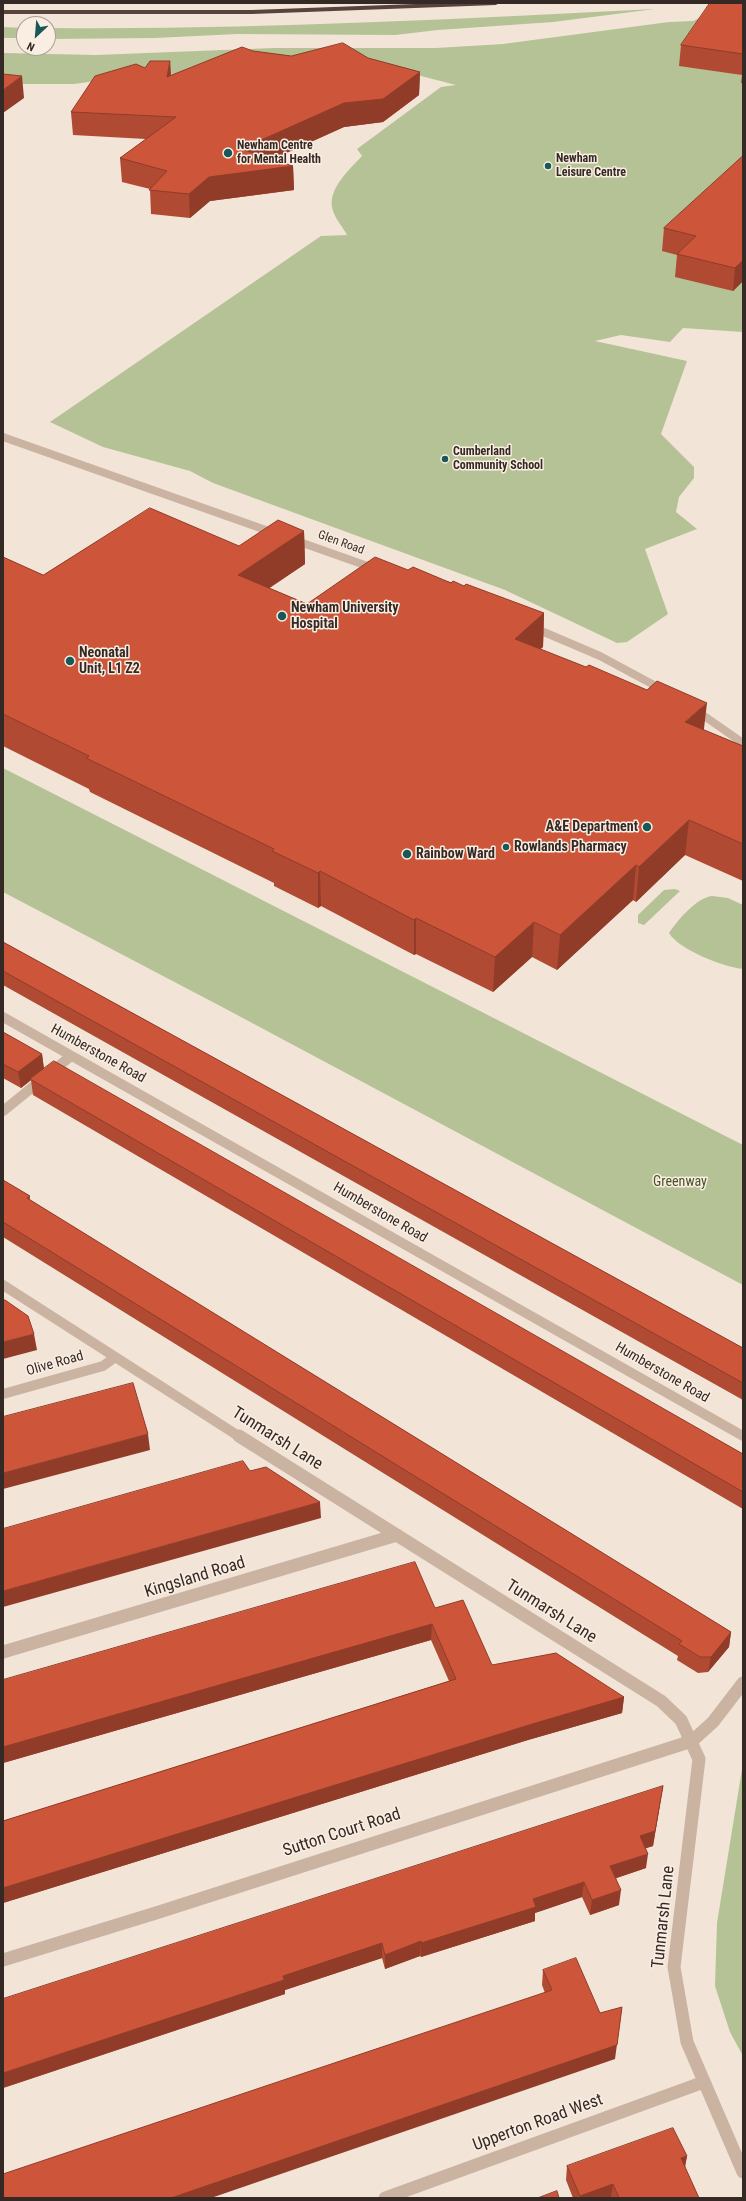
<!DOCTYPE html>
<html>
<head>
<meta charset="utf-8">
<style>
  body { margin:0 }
  #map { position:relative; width:746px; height:2201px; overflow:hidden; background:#f2e4d7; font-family:"Roboto Condensed",sans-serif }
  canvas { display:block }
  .frame { position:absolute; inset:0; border:4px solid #352925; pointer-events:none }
  .north { position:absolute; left:16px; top:16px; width:40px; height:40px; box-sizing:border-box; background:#faeee3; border:1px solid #ab9f97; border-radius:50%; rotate:206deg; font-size:11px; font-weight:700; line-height:16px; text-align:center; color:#352925 }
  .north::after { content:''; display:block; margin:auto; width:14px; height:18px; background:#195859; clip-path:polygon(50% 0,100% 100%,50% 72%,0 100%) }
</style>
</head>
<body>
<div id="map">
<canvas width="746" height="2201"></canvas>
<div class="frame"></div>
<div class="north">N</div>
</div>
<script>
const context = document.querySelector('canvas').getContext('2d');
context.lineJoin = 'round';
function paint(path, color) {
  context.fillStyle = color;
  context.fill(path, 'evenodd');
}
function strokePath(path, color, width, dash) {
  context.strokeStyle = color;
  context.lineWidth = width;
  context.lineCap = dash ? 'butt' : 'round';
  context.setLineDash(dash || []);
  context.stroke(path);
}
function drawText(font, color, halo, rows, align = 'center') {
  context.font = font + ' "Roboto Condensed",sans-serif';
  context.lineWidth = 3;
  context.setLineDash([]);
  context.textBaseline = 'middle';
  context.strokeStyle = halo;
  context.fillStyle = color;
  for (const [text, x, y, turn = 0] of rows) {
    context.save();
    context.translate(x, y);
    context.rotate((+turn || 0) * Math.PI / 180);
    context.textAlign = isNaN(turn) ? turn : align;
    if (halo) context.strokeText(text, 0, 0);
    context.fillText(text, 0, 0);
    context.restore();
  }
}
const green = new Path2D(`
  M655 9 553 22 438 30 395 35 237 34 155 38 48 39V28C251 30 452 19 655 9Z
  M743 10V332L683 328 670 342 621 335 595 341 687 361 661 434 694 467V478L679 497 676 512 697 529 645 549 668 614 627 642 617 643 505 590 213 483 190 471 103 447 50 422 321 236 347 235C343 227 336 220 333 211 326 190 349 170 362 156L357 149 441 87 456 85 382 66 181 74H148L74 84H3V53L96 55 274 48H436L503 44 669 22 693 21 704 16Z
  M3 27 24 28V38H3Z
  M3 768 743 1145V1285L224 1008 3 892Z
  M675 889 680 891 644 925 638 923V915L664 890Z
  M712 896 728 898 743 905V969C724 967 679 950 669 933 678 920 696 898 712 896Z
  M743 1763V2056L730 2032 715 1986 717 1923Z`);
const minorFar2 = new Path2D(`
  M3 437 376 569
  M532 627 600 656 665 691
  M694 709 743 743`);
const minorFar1 = new Path2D(`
  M3 1017 743 1436
  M3 1111 71 1056
  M3 1285 240 1437
  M3 1394 103 1366 114 1358`);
const minor = new Path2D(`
  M239 1436 661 1701 681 1720 699 1759 674 1967 687 2042 743 2172
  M3 1652 397 1535
  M3 1960 156 1913 692 1741 713 1722 743 1683
  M385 2198 704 2082`);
const highway = new Path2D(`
  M442 3H499L496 5 252 14H3V10H252Z`);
const wall = new Path2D(`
  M743 3V83H741L742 75 679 66 681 45Z
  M253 51 291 56 368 58 420 72 419 95 383 122 344 127 273 159 293 166 294 190 210 201 190 218 151 214 150 189 122 182 120 158 146 139 73 135 71 112 145 68 170 61 171 75Z
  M743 156V281L733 291 675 277 677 255 662 251 664 228Z
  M304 531 305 564 269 588 307 604 408 570 464 586 544 613 543 647 540 649 704 730 743 746V881L685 855 636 902 633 900 557 970 532 957 493 992 416 954 414 955 321 906 318 908 274 886V883L90 792 89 789 3 746V557L43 575 239 546Z
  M3 942 743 1348V1400L3 985Z
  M3 1032 42 1054 44 1069 743 1454V1509L33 1095 31 1080 21 1088 3 1078Z
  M3 1180 30 1196V1200L731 1632 729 1647 708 1672 698 1673 677 1660 678 1656 3 1237Z
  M435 1608 492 1665 624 1697 622 1713 528 1740 3 1903V1821L449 1681 431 1640 3 1763V1680Z
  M663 1786 653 1846 645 1848 646 1868 616 1878 619 1905 590 1915 582 1897 535 1913V1921L421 1957 420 1956 385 1969 382 1958 285 1990V1994L3 2088Z
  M543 1970 615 2059 545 1993 542 1985Z
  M687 2156 685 2168 699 2198H611V2197L609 2198H573L566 2180 567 2166Z`);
const shadedWall = new Path2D(`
  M170 61 171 84 167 77Z
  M420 72 419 95 383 122 344 127 244 172 293 166 294 190 210 201 190 218 189 194 241 149 344 103Z
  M22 76 24 98 3 113V90Z
  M743 260V281L733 291 735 268Z
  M304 531 305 564 240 608 238 575Z
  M544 613 543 647 513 673 515 639Z
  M707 703 703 737 685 722Z
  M689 820 685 855 636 902 639 867Z
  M636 865 633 900 557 970 560 935Z
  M320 871 321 906 318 908V873Z
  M416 918V954L414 955V920Z
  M534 922 532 957 493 992 495 957Z
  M42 1054 44 1070 21 1088 18 1072Z
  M34 1334 37 1350 3 1359V1342Z
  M148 1434 150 1450 3 1489V1473Z
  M320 1502 321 1518 3 1607V1591Z
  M432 1624 431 1640 3 1763V1747Z
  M731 1632 729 1647 708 1672 711 1657Z
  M624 1697 622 1713 528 1740 3 1903V1888L529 1725Z
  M663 1786 653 1846 638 1851 640 1836Z
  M648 1854 646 1868 608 1881 610 1866Z
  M584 1882 582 1897 535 1913V1921L421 1957V1943L533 1899Z
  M621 1890 619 1905 590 1915 592 1900Z
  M421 1941 420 1956 385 1969V1955Z
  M382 1943V1958L285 1990V1994L3 2088V2073L283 1976Z
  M622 2007 615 2059 211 2198H171Z
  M687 2156 684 2170 681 2158Z
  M613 2184 611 2197 609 2198H580V2196Z`);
const building = new Path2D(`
  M710 3H743V54L681 45Z
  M343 43 368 58 420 72 383 99 344 103 241 149 293 166 209 177 189 194 149 190 167 171 120 158 176 117 71 112 95 76 136 64 145 68 150 61H170L167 77 242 47 253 51 291 56Z
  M3 74 22 76 3 90Z
  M743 156V260L735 268 677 254 696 236 664 228Z
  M150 508 239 546 278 520 304 531 238 575 307 604 375 557 408 570 413 567 451 583 453 581 464 586 466 584 544 613 515 639 586 667 589 665 647 690 657 681 707 703 685 722 743 746V844L689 820 639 867 636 865 560 935 534 922 495 957 416 918 414 920 320 871 318 873 272 851 274 849 86 758 89 756 3 714V557L43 575Z
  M3 942 743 1348V1383L3 971Z
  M3 1032 42 1054 18 1072 3 1064Z
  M54 1061 743 1454V1492L30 1079Z
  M3 1180 30 1196 27 1198 731 1632 711 1657H700L679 1644 682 1641 3 1222Z
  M3 1300H5L28 1316 34 1334 3 1342Z
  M133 1383 148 1434 3 1473V1417Z
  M243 1461 250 1471 266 1467 320 1502 3 1591V1529Z
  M415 1562 435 1608 463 1600 492 1665 556 1653 624 1697 529 1725 3 1888V1821L456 1679 432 1624 3 1747V1680Z
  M663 1786 655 1831 640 1836 648 1854 610 1866 621 1890 592 1900 584 1882 533 1899 536 1907 421 1943V1941L385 1955 382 1943 283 1976 284 1980 3 2073V1999Z
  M576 1958 600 2013 622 2007 617 2045 171 2198H3V2174L552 1990 543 1970Z
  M673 2128 687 2156 681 2158 699 2198H619L613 2184 580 2196 567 2166Z
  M557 2191 559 2198H538Z`);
const markers = [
  [228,153,5,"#195859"],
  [548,166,4,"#195859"],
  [445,459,4,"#195859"],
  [282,616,5,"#195859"],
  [70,661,5,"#195859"],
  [647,827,5,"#195859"],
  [506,847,4,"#195859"],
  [407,854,5,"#195859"]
];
const farPoinames = [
  ["Newham Centre",237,146],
  ["for Mental Health",237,160],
  ["Newham",556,159],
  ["Leisure Centre",556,173],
  ["Cumberland",453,452],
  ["Community School",453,466]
];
const farStreetnames = [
  ["Glen Road",341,543,20]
];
const poiNames = [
  ["Newham University",291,608],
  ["Hospital",291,624],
  ["Neonatal",79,653],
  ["Unit, L1 Z2",79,669],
  ["A&E Department",638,827,"right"],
  ["Rowlands Pharmacy",514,847],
  ["Rainbow Ward",416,854]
];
const streetNames = [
  ["Humberstone Road",98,1054,29],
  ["Humberstone Road",380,1213,30],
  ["Olive Road",55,1364,-16],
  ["Humberstone Road",662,1373,30]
];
const parkNames = [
  ["Greenway",680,1182]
];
const nearStreetnames = [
  ["Tunmarsh Lane",277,1439,32],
  ["Kingsland Road",195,1578,-17],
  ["Tunmarsh Lane",551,1612,32],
  ["Sutton Court Road",342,1833,-18],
  ["Tunmarsh Lane",664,1917,-84],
  ["Upperton Road West",538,2123,-20]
];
paint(green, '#b5c296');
strokePath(minorFar2, '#cbb3a2', 8);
strokePath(minorFar1, '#cbb3a2', 10);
strokePath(minor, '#cbb3a2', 13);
paint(highway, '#57433c');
paint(wall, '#b04a32');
paint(shadedWall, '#903c29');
paint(building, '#cd563a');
strokePath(building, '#903c29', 1);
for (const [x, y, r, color] of markers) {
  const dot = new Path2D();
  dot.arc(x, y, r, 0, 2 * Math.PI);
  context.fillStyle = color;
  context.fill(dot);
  strokePath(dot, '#faeee3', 1.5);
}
drawText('bold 12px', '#352925', '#faeee3', farPoinames, 'left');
drawText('12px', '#352925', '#faeee3', farStreetnames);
drawText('bold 14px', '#352925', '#faeee3', poiNames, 'left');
drawText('14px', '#352925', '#faeee3', streetNames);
drawText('14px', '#465528', '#faeee3', parkNames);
drawText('17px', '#352925', '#faeee3', nearStreetnames);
</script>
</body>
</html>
